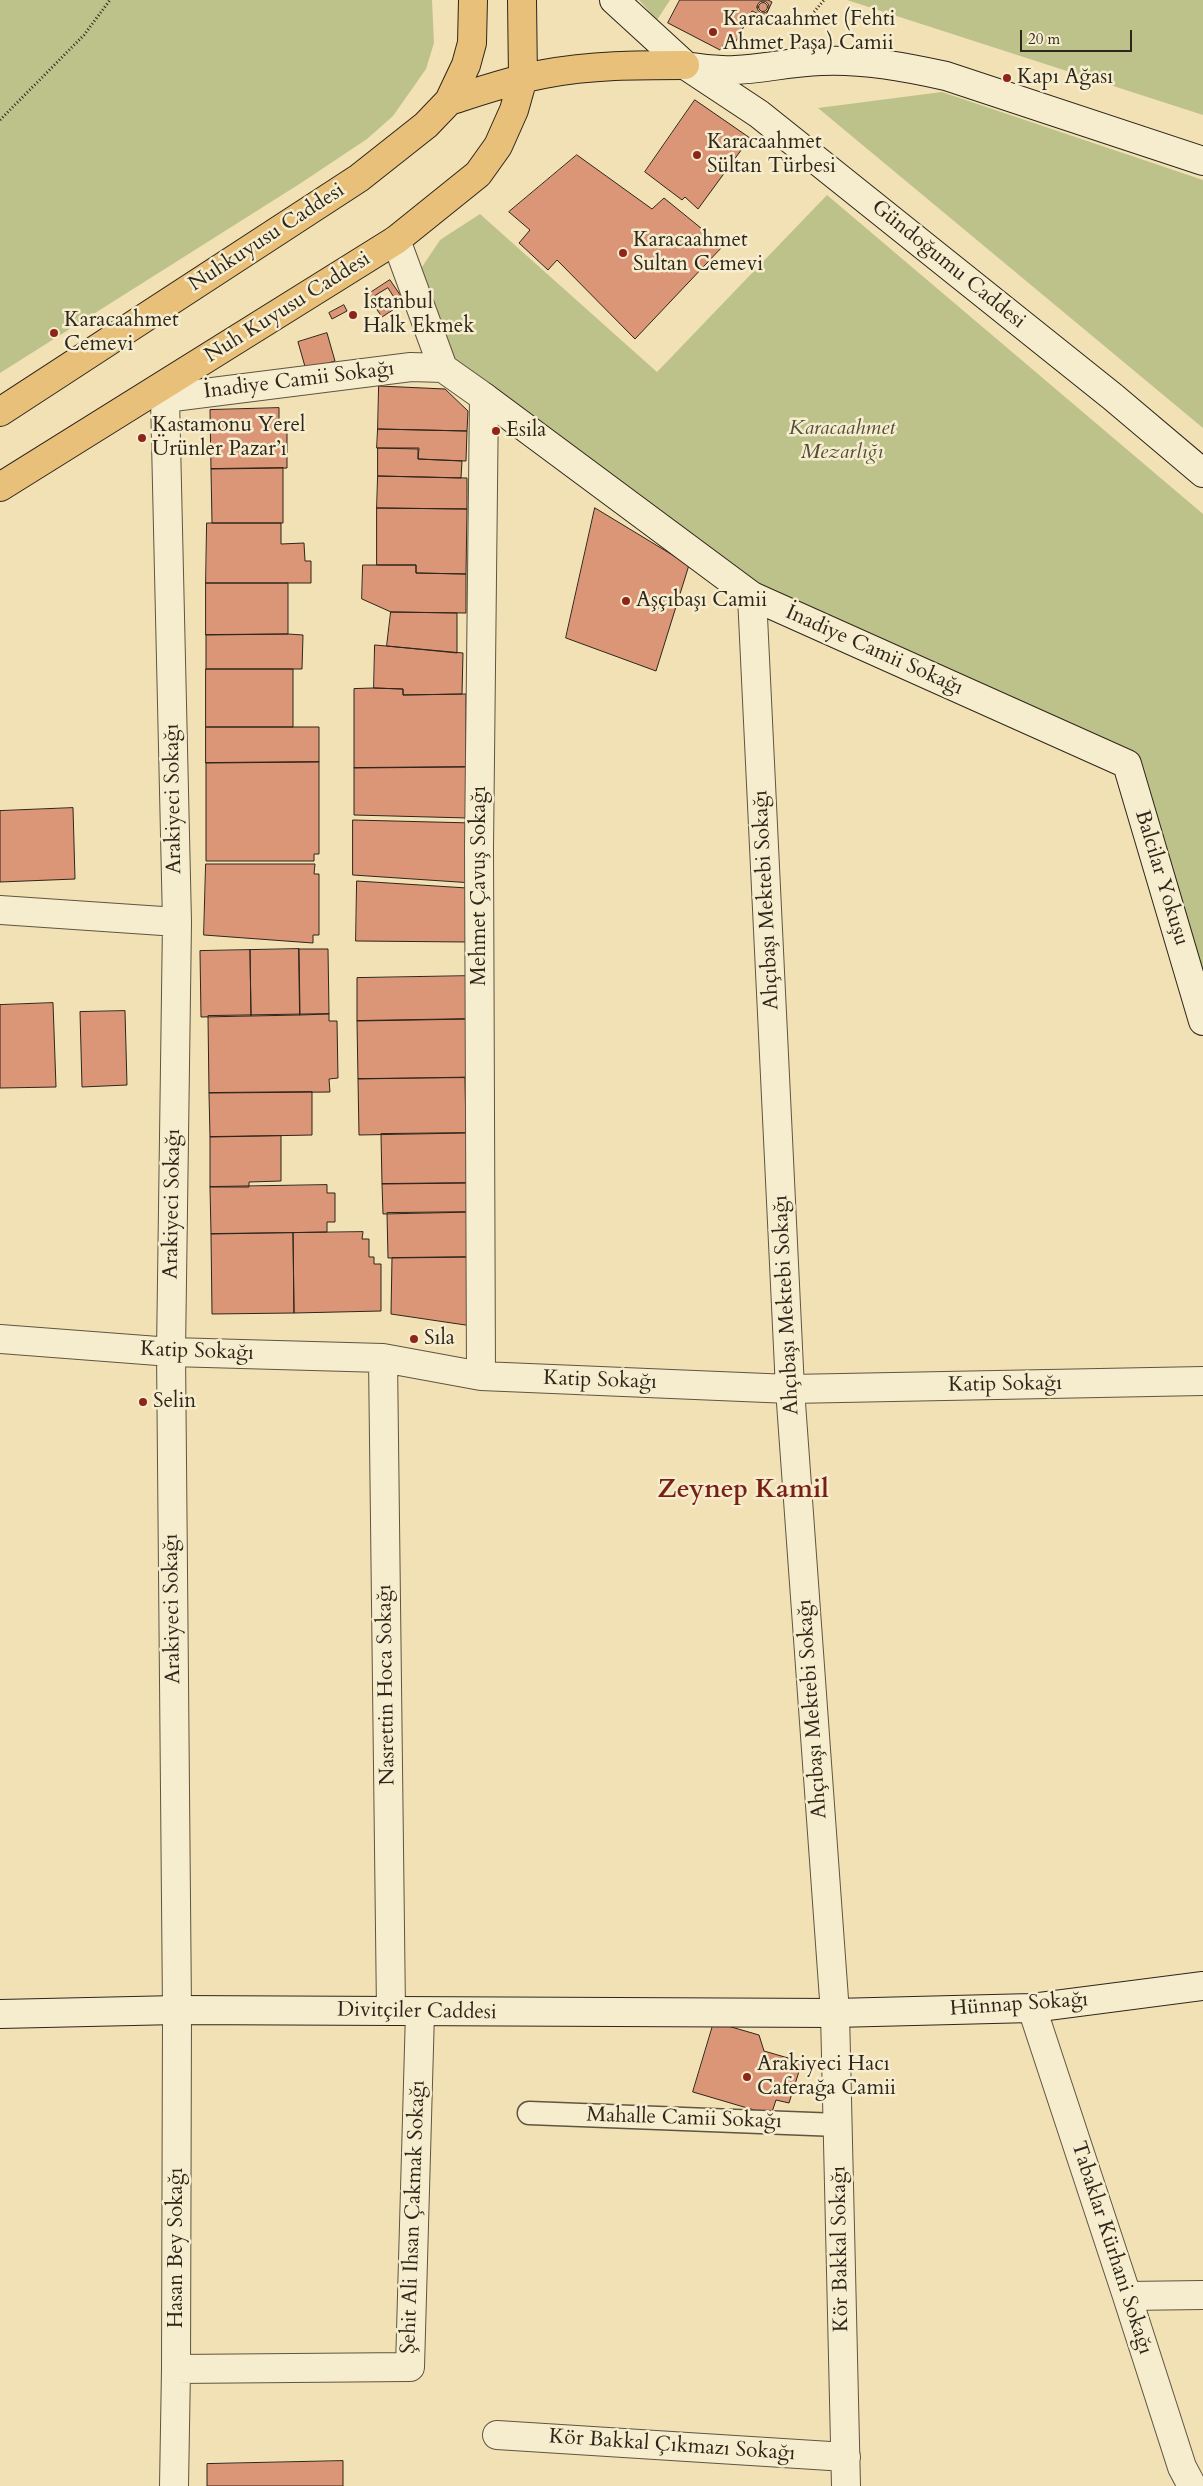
<!DOCTYPE html>
<html>
<head>
<meta charset="utf-8">
<style>
  body { margin:0 }
  #map { position:relative; width:1203px; height:2486px; overflow:hidden; background:#f1e1b4; font-family:Cardo,serif }
  canvas { display:block }
  .scale { position:absolute; left:1020px; top:30px; width:112px; height:22px; box-sizing:border-box; border:2px solid #2e261b; border-top:0; padding-left:6px; font-size:15px; line-height:18px; white-space:nowrap; color:#2e261b; -webkit-text-stroke:4px #f6ecce; paint-order:stroke }
</style>
</head>
<body>
<div id="map">
<canvas width="1203" height="2486"></canvas>
<div class="scale">20 m</div>
</div>
<script>
const context = document.querySelector('canvas').getContext('2d');
context.lineJoin = 'round';
function paint(path, color) {
  context.fillStyle = color;
  context.fill(path, 'evenodd');
}
function strokePath(path, color, width, dash) {
  context.strokeStyle = color;
  context.lineWidth = width;
  context.lineCap = dash ? 'butt' : 'round';
  context.setLineDash(dash || []);
  context.stroke(path);
}
function drawText(font, color, halo, rows, align = 'center') {
  context.font = font + ' Cardo,serif';
  context.lineWidth = 5;
  context.setLineDash([]);
  context.textBaseline = 'middle';
  context.strokeStyle = halo;
  context.fillStyle = color;
  for (const [text, x, y, turn = 0] of rows) {
    context.save();
    context.translate(x, y);
    context.rotate((+turn || 0) * Math.PI / 180);
    context.textAlign = isNaN(turn) ? turn : align;
    if (halo) context.strokeText(text, 0, 0);
    context.fillText(text, 0, 0);
    context.restore();
  }
}
const green = new Path2D(`
  M0 0H432L434 43 426 69 393 116 367 139 301 183 0 373Z
  M639 0H670L657 20Z
  M847 0H1203V115Z
  M942 92 1203 180V428L818 108Z
  M827 195 1203 514V993L1134 761 759 600 445 378 420 270 440 240 480 214 657 372Z`);
const building = new Path2D(`
  M680 0H768L772 2 765 17 752 11 734 45 726 41 720 50 668 23Z
  M757 7a6 6 0 1 1 12 0a6 6 0 1 1-12 0Z
  M758.5 7a4.5 4.5 0 1 1 9 0a4.5 4.5 0 1 1-9 0Z
  M695 100 750 138 698 209 685 197 682 200 645 172Z
  M577 155 652 209 664 198 723 246 635 339 557 260 548 270 519 243 530 230 509 212Z
  M390 280 405 302 382 317 367 295ZM388 288 397 302 384 310 375 296Z
  M344 305 347 311 332 319 329 313Z
  M327 333 335 361 306 370 298 342Z
  M379 386 445 389 468 411 467 431 378 429Z
  M279 408V428L287 429V468L211 469 210 410Z
  M378 429 467 431 466 461 418 459 419 448H377Z
  M378 448 418 449V459L462 461 461 478 378 476Z
  M283 468V523H212L211 469Z
  M378 476 467 478V509L377 508Z
  M377 508 467 509 466 574 416 573V565H377Z
  M595 508 689 565 656 671 566 638Z
  M207 523H281V544L304 543 305 561H311V583H206Z
  M363 565H416V573L466 574V613L391 612 362 599Z
  M206 583H288V634L206 635Z
  M391 612 457 613V653L387 646Z
  M288 634 303 635 302 669H206V635Z
  M375 645 463 653 462 694 403 695V689L374 688Z
  M206 669H293V727H206Z
  M374 688 403 689V695L466 694V767L354 768V689Z
  M206 727H319V762L206 763Z
  M319 762V854H314V861H206V763Z
  M468 767V818L354 815V768Z
  M73 808 75 879 0 882V811Z
  M353 820 473 823V883L353 875Z
  M206 864H315L314 874H319V935H313V943L204 935Z
  M357 881 467 888V942L356 941Z
  M299 949H328L329 1014 300 1015Z
  M299 949 300 1015 251 1016 250 950Z
  M250 950 251 1016 201 1017 200 951Z
  M472 976V1019L357 1021V978Z
  M53 1003 56 1087 0 1088V1005Z
  M125 1011 127 1085 82 1087 80 1012Z
  M329 1014V1021H337L338 1078 329 1079 330 1092 209 1093 208 1016Z
  M472 1019 473 1077 358 1079 357 1021Z
  M465 1078 466 1133 359 1135 358 1079Z
  M312 1092V1135L210 1137 209 1093Z
  M471 1133 472 1183 382 1184 381 1134Z
  M281 1136V1181L249 1182V1187H210V1137Z
  M472 1183 473 1212 383 1214 382 1184Z
  M327 1185V1193H335V1222H327V1232L211 1234 210 1187Z
  M478 1212V1257L388 1258 387 1213Z
  M363 1232 362 1239H369V1257H374V1264H381V1311L294 1313 293 1233Z
  M293 1233 294 1313 212 1314 211 1234Z
  M478 1257 479 1327 391 1314 392 1258Z
  M714 2022 759 2035 764 2051 802 2062 789 2103 776 2100 771 2115 693 2092Z
  M343 2461V2486H207V2464Z`);
const path = new Path2D(`
  M814 12 824 0
  M0 120 84 35 110 0`);
const lane = new Path2D(`
  M529 2113 838 2125`);
const street = new Path2D(`
  M396 240 443 368
  M161 388 165 398 411 367 443 368 484 397 479 847 481 1376
  M165 398 177 922 171 1352 177 2010 176 2369 174 2486
  M752 596 790 1389 835 2013 846 2486
  M0 910 177 922
  M0 1339 171 1352 383 1358 481 1376 790 1389 1203 1381
  M383 1358 391 2011
  M1032 2008 1127 2296 1182 2467 1192 2486
  M1127 2296 1203 2295
  M176 2369 410 2367 420 2012
  M497 2435 846 2457`);
const secondary = new Path2D(`
  M614 0 685 65 759 114 1113 397 1203 473
  M692 67C741 76 773 63 821 61 863 59 905 67 946 76L1203 161
  M484 397 752 596 1127 764 1203 1021
  M0 2014 177 2010 835 2013 1032 2008 1203 1986`);
const primary = new Path2D(`
  M449 101C480 91 512 80 544 74 591 65 638 65 685 65
  M0 412 359 178 426 125 449 101 466 65 472 43 473 0
  M0 487 396 240 478 174 498 146 514 110 523 78 522 0`);
const markers = [
  [713,32,5,"#8f2418"],
  [1007,78,5,"#8f2418"],
  [697,155,5,"#8f2418"],
  [623,253,5,"#8f2418"],
  [353,315,5,"#8f2418"],
  [54,333,5,"#8f2418"],
  [496,431,5,"#8f2418"],
  [142,438,5,"#8f2418"],
  [626,601,5,"#8f2418"],
  [414,1339,5,"#8f2418"],
  [143,1402,5,"#8f2418"],
  [747,2077,5,"#8f2418"]
];
const poiNames = [
  ["Karacaahmet (Fehti",723,20],
  ["Ahmet Paşa) Camii",723,44],
  ["Kapı Ağası",1017,78],
  ["Karacaahmet",707,143],
  ["Sültan Türbesi",707,167],
  ["Karacaahmet",633,241],
  ["Sultan Cemevi",633,265],
  ["İstanbul",363,303],
  ["Halk Ekmek",363,327],
  ["Karacaahmet",64,321],
  ["Cemevi",64,345],
  ["Kastamonu Yerel",152,426],
  ["Ürünler Pazar’ı",152,450],
  ["Esila",506,431],
  ["Aşçıbaşı Camii",636,601],
  ["Sıla",424,1339],
  ["Selin",153,1402],
  ["Arakiyeci Hacı",757,2065],
  ["Caferağa Camii",757,2089]
];
const streetNames = [
  ["Nuhkuyusu Caddesi",267,238,-33],
  ["Gündoğumu Caddesi",948,265,39],
  ["Nuh Kuyusu Caddesi",288,308,-32],
  ["İnadiye Camii Sokağı",299,381,-7],
  ["İnadiye Camii Sokağı",874,651,24],
  ["Arakiyeci Sokağı",174,799,-91],
  ["Balcilar Yokuşu",1161,878,73],
  ["Mehmet Çavuş Sokağı",480,886,-90],
  ["Ahçıbaşı Mektebi Sokağı",767,900,-93],
  ["Arakiyeci Sokağı",173,1204,-89],
  ["Ahçıbaşı Mektebi Sokağı",787,1305,-93],
  ["Katip Sokağı",197,1352,2],
  ["Katip Sokağı",600,1381,2],
  ["Katip Sokağı",1005,1385,-1],
  ["Arakiyeci Sokağı",173,1609,-91],
  ["Nasrettin Hoca Sokağı",387,1685,-91],
  ["Ahçıbaşı Mektebi Sokağı",813,1709,-94],
  ["Hünnap Sokağı",1019,2005,-4],
  ["Divitçiler Caddesi",417,2012,1],
  ["Mahalle Camii Sokağı",684,2119,2],
  ["Şehit Ali Ihsan Çakmak Sokağı",414,2217,-88],
  ["Hasan Bey Sokağı",177,2248,-90],
  ["Tabaklar Kürhani Sokağı",1111,2248,72],
  ["Kör Bakkal Sokağı",841,2249,-91],
  ["Kör Bakkal Çıkmazı Sokağı",672,2446,4]
];
const parkNames = [
  ["Karacaahmet",842,429],
  ["Mezarlığı",842,453]
];
const districtNames = [
  ["Zeynep Kamil",743,1491]
];
paint(green, '#bdc28b');
paint(building, '#db9577');
strokePath(building, '#2e261b', 1);
strokePath(lane, '#5f5541', 25);
strokePath(street, '#5f5541', 30);
strokePath(secondary, '#2e261b', 30);
strokePath(primary, '#2e261b', 30);
strokePath(path, '#2e261b', 3, [1, 2.5]);
strokePath(lane, '#f6ecce', 22);
strokePath(street, '#f6ecce', 28);
strokePath(secondary, '#f6ecce', 28);
strokePath(primary, '#e8c07a', 28);
for (const [x, y, r, color] of markers) {
  const dot = new Path2D();
  dot.arc(x, y, r, 0, 2 * Math.PI);
  context.fillStyle = color;
  context.fill(dot);
  strokePath(dot, '#f6ecce', 2);
}
drawText('21px', '#2e261b', '#f6ecce', poiNames, 'left');
drawText('21px', '#2e261b', '#f6ecce', streetNames);
drawText('italic 21px', '#524d37', '#f6ecce', parkNames);
drawText('bold 26px', '#7a1f14', '#f6ecce', districtNames);
</script>
</body>
</html>
